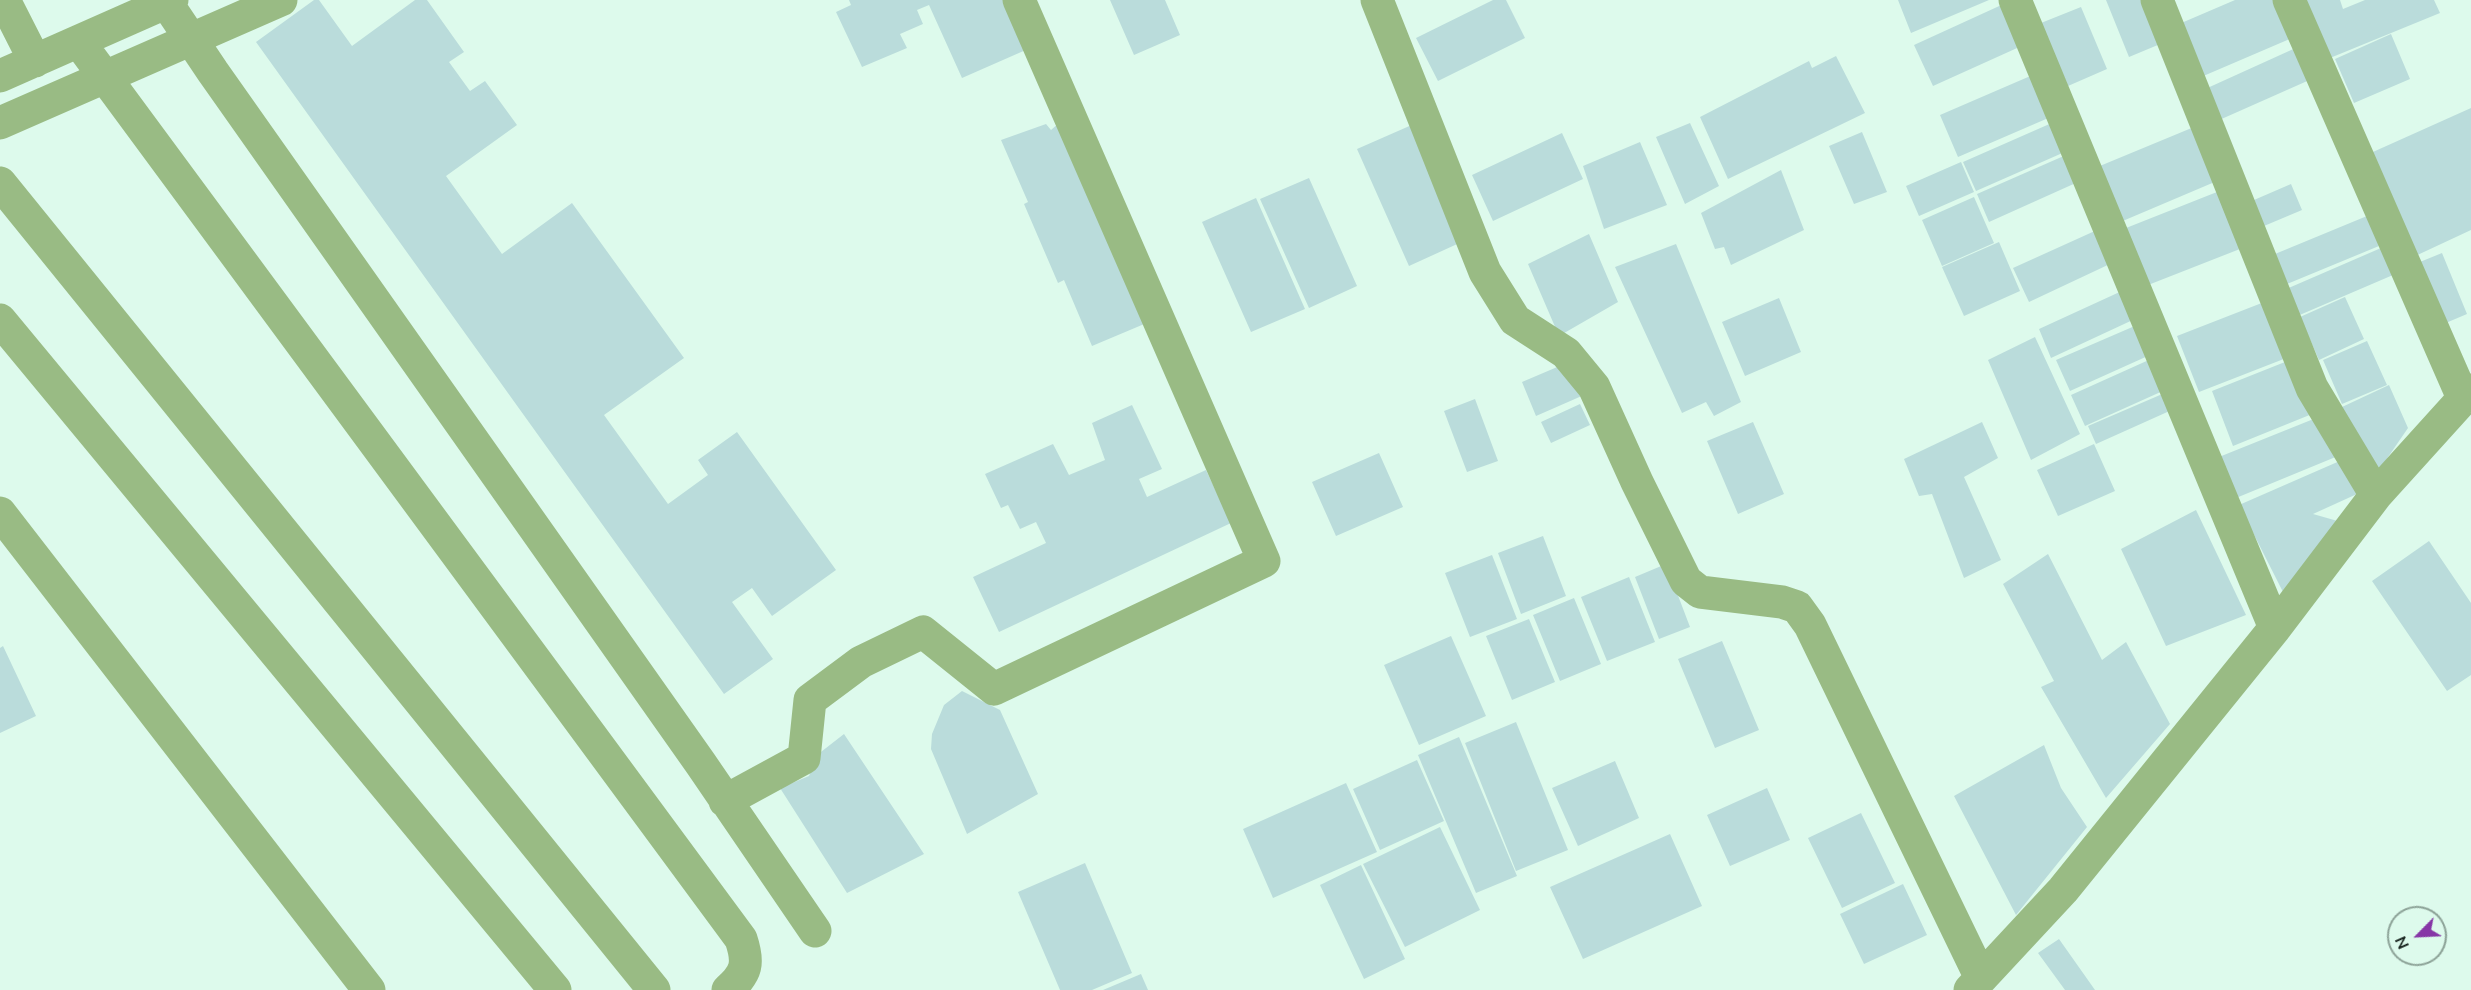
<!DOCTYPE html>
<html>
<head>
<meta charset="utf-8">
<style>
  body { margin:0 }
  #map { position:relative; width:2471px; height:990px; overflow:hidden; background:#ddfaec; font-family:"Nunito Sans",sans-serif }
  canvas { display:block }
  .north { position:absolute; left:2387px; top:906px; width:60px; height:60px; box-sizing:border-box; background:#ddfaec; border:2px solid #8ca297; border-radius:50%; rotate:246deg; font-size:16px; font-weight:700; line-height:24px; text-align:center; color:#121d18 }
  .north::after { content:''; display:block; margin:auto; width:21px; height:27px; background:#8636a6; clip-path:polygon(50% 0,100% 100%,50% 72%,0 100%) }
</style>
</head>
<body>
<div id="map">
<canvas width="2471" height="990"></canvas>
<div class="north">N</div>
</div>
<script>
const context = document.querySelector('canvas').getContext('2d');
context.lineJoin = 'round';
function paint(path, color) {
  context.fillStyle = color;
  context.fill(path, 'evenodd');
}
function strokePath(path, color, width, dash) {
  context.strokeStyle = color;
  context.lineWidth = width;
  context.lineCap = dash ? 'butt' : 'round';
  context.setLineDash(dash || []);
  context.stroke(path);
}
const building = new Path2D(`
  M314 0H319L352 46 415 0H427L464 52 449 62 470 91 485 81 517 125 446 176 502 254 572 203 684 358 604 415 668 504 708 475 698 460 737 432 836 570 772 616 752 588 732 602 773 659 724 694 256 42Z
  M849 0H1006L1028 49 962 78 929 5 917 10 923 24 900 34 907 48 862 67 836 12 851 5Z
  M1110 0H1165L1180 35 1134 55Z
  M1493 0H1506L1525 38 1438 81 1416 38Z
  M1898 0H1989L1911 33Z
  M2106 0H2148L2165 42 2129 57Z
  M2235 0H2276L2292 38 2201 77 2179 24Z
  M2306 0H2340L2343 9 2365 0H2434L2440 13 2330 58Z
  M2008 2 2026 44 1933 86 1914 45Z
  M2081 7 2107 69 2068 86 2041 23Z
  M2391 34 2410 79 2354 103 2335 59Z
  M2300 46 2314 78 2217 121 2203 90Z
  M1836 56 1865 113 1728 179 1700 117 1809 61 1812 68Z
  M2035 74 2053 116 1958 157 1940 115Z
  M2471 108V230L2411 258 2364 156Z
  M2054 122 2067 151 1976 191 1963 162Z
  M1059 123 1149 322 1092 346 1064 280 1058 283 1024 204 1028 202 1001 140 1046 124 1051 130Z
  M1690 123 1719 186 1685 204 1656 137Z
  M1414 124 1466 240 1409 266 1357 149Z
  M2194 127 2217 181 2118 223 2095 168Z
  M1862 132 1887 192 1854 204 1829 146Z
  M1562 133 1583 179 1493 221 1472 175Z
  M1640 142 1667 205 1604 229 1583 166Z
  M2066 155 2078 182 1989 222 1977 194Z
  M1961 162 1974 192 1919 216 1906 186Z
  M1781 170 1804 230 1731 265 1724 247 1715 249 1701 213Z
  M1309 178 1357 286 1309 308 1260 199Z
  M2291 184 2302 210 2264 226 2254 200Z
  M2222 190 2245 247 2143 287 2121 230Z
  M1974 197 1994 243 1942 266 1922 220Z
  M1256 198 1305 309 1251 332 1202 222Z
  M2367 216 2379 246 2287 284 2275 254Z
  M2097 230 2112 263 2029 302 2013 268Z
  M1589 234 1618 302 1559 336 1528 264Z
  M1999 242 2020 291 1964 316 1942 267Z
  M1676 244 1741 402 1714 416 1706 402 1682 413 1615 267Z
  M2381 248 2393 275 2295 317 2284 290Z
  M2442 253 2467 314 2441 325 2415 264Z
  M2124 290 2137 318 2051 358 2039 329Z
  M2345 297 2364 339 2319 360 2300 317Z
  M1779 298 1801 352 1745 376 1722 322Z
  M2272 299 2294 355 2199 392 2177 336Z
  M2137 325 2150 355 2070 391 2056 360Z
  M2035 337 2080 434 2031 460 1988 360Z
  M2367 341 2387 385 2342 404 2323 360Z
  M2295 358 2317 412 2233 446 2212 391Z
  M2151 359 2165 390 2085 426 2071 395Z
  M1569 362 1584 395 1536 416 1522 382Z
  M2389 385 2408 428 2375 476 2342 407Z
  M2167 392 2174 409 2096 444 2088 426Z
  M1475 399 1498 461 1467 472 1444 411Z
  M1580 404 1590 425 1551 443 1541 422Z
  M1132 405 1162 469 1139 479 1147 497 1206 470 1231 523 999 632 973 577 1046 543 1036 522 1020 529 1008 505 1001 508 985 474 1053 444 1069 475 1105 460 1092 423Z
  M2321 416 2338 456 2236 498 2219 457Z
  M1753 422 1784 494 1738 514 1707 441Z
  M1982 422 1998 458 1964 477 2001 560 1964 578 1932 494 1919 496 1904 459Z
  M2094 444 2115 491 2058 516 2037 470Z
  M1379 453 1403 507 1336 536 1312 482Z
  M2342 460 2357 494 2313 514 2341 522 2283 592 2239 505Z
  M2196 510 2246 615 2166 646 2121 549Z
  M1543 536 1566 596 1521 614 1498 553Z
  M2429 541 2471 603V675L2447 691 2372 581Z
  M2048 554 2102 660 2126 642 2170 724 2106 798 2041 687 2054 681 2003 584Z
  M1492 555 1517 619 1470 637 1445 573Z
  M1666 564 1690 627 1659 639 1635 577Z
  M1629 577 1655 642 1607 661 1581 597Z
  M1574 598 1601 664 1560 681 1533 615Z
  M1529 619 1555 682 1512 700 1486 636Z
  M1451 636 1486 716 1419 745 1384 665Z
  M1722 641 1759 730 1715 748 1678 659Z
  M3 646 36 716 0 733V648Z
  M962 691 1000 710 1038 794 967 834 931 749 932 734 944 705Z
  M1516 722 1568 850 1516 871 1465 743Z
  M844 734 924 854 847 893 780 788 809 776 817 755Z
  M1459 737 1517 876 1476 893 1418 755Z
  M2044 745 2061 788 2087 827 2016 915 1954 796Z
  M1417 760 1444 821 1380 850 1353 789Z
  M1615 761 1639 818 1578 846 1552 788Z
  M1346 783 1377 852 1273 898 1243 829Z
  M1767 788 1790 840 1730 866 1707 815Z
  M1861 813 1895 883 1842 908 1808 838Z
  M1440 827 1480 910 1405 947 1363 864Z
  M1670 834 1702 906 1583 959 1550 887Z
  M1085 863 1132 973 1092 990H1060L1018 892Z
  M1361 865 1405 959 1364 979 1320 885Z
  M1903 884 1927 935 1864 964 1840 914Z
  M2059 939 2095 990H2065L2038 953Z
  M1141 974 1148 990H1103Z`);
const minor = new Path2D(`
  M4 0 35 61
  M1377 0 1485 272 1515 320 1566 353 1594 387 1637 482 1686 581 1700 592 1782 602 1797 607 1810 625 1981 978
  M2015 0 2275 628
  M2157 0 2312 388 2376 495
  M2289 0 2463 398
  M166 2 213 72 701 764 815 931
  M79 42 741 939C749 963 747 973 728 990
  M0 76 172 0
  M0 123 281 0
  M0 183 654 990
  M0 320 555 990
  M0 513 369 990
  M725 801 804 758 810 700 861 662 923 632 994 689 1264 561 1019 0
  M1970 990 2063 890 2275 628 2376 495 2471 390`);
paint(building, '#badcdb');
strokePath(minor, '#99bb84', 33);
</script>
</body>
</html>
